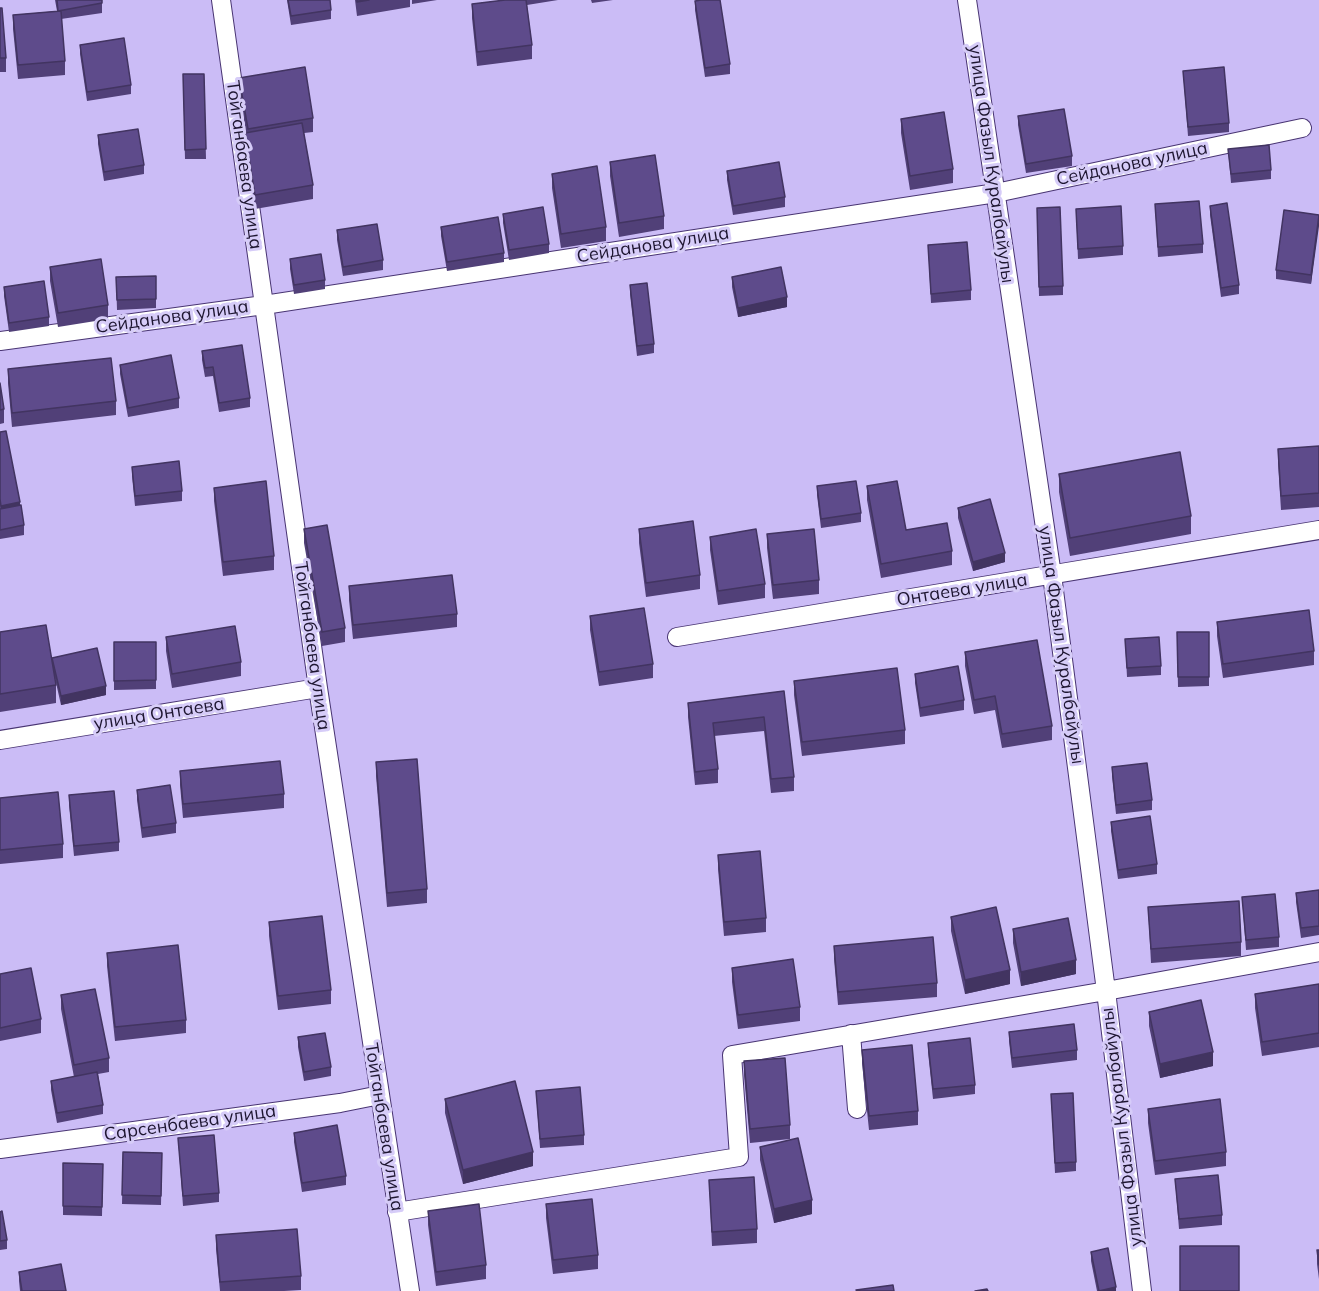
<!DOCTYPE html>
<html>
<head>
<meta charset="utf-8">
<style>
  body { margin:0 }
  canvas { display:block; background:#cbbcf6 }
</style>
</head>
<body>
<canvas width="1319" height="1291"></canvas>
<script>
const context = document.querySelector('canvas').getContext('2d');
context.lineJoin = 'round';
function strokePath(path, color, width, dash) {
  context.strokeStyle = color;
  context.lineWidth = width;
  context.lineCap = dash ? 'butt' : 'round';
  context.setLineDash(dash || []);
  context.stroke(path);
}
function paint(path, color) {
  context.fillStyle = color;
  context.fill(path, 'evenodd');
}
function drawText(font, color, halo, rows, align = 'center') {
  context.font = font + ' Mulish,sans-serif';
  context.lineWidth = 6;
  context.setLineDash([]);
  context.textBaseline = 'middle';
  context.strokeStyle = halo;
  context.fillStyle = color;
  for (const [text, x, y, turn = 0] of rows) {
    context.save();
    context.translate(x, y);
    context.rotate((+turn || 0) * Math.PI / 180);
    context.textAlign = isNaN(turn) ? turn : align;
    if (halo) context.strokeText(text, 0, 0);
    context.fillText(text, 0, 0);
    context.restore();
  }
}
const street = new Path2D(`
  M221 0 318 688 410 1291
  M967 0 1052 575 1106 991 1142 1291
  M0 341 264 305 996 193 1302 128
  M677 637 1319 530
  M0 740 318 688
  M851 1034 857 1109
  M0 1149 340 1103 380 1095
  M397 1212 739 1157 732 1055 1106 991 1319 952`);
const wall = new Path2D(`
  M55 0H102V13L61 19 65 61V75L18 79 13 29V15L57 11Z
  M287 0H330L331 10V19L291 25Z
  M355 0H410V7L357 16Z
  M412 0H437L412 4Z
  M505 0H558L527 5 532 45V59L477 66 472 18V4Z
  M591 0H613L592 3Z
  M695 1 730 64V74L705 77 695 10Z
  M0 8 6 58V72H0Z
  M80 45 131 85V94L87 101 80 54Z
  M1183 71 1229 123V132L1188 136Z
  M183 74H204L206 159H185Z
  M239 78 313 118V132L304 133 313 185V199L255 209 245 147V133H246L239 92Z
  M1018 116 1072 156V166L1026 173 1018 125Z
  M901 119 953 169V183L910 190 901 133Z
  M98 135 144 165V174L104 181 98 144Z
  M1228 149 1271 170V179L1231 183Z
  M610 162 664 216V229L619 237 610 176Z
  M727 171 785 197V207L733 215 727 180Z
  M552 174 606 227V241L561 248 552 188Z
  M1155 204 1203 244V253L1158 257Z
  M1210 206 1239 285V294L1221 297 1210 215Z
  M1037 208 1063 286V295L1039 296Z
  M1076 209 1123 246V255L1078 259Z
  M503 214 549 244V253L509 260 503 223Z
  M1319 215 1311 284 1276 279V270Z
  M441 227 504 253V262L447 271 441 236Z
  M337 230 383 260V270L343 276 337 240Z
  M928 245 971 290V300L931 303Z
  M290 259 325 280V289L294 294 290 269Z
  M50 267 108 305V319L58 327 50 281Z
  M156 276V308L117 310 116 277Z
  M732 277 787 307 738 317 732 287Z
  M630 285 654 344V353L637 356 630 294Z
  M4 287 49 317V326L9 332 4 296Z
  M202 351 250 398V407L219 412 213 376 205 377 202 360Z
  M120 365 179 398V408L128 417 120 374Z
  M8 369 116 401V415L12 427 8 383Z
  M0 383 4 409V423L0 424Z
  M0 432 20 505 24 525V535L0 539Z
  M1319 446V507L1281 510 1278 463V449Z
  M132 467 182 491V501L135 506 132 476Z
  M1059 474 1191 516V534L1070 556 1059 492Z
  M817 486 861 513V522L821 528 817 495Z
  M867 486 906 530 952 551V565L881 578 867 500Z
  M214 488 274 556V570L223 576 214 501Z
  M958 508 1005 562 973 571 958 518Z
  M304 529 345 628V642L322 646 304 543Z
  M639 529 700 575V589L646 597 639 543Z
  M767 534 819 580V594L773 599 767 548Z
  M710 537 765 584V598L718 605 710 550Z
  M349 586 457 614V627L353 639 349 600Z
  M590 616 653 664V678L599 686 590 630Z
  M1217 622 1314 651V665L1223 678 1217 636Z
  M0 632 52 664V658L106 695 61 705 54 674 56 685V703L0 712Z
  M1177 632H1209V686L1178 687Z
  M166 637 241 662V676L172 688 166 651Z
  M1125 639 1161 666V675L1127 677Z
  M114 642H156V689L114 690Z
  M965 652 1052 726V740L1002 748 995 710 974 714 965 666Z
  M915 674 964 700V710L920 717 915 683Z
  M794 681 905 730V744L802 756 794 695Z
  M784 691 794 777V791L771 793 764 731 714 736 718 769V783L695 785 688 717V703Z
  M376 762 427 889V903L387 907 376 776Z
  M1112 767 1152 800V810L1116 814 1112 776Z
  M180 771 284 794V808L183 818 180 785Z
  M137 790 176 823V833L142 838 137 800Z
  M69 795 119 842V851L74 856 69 805Z
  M0 798 63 844V858L0 864Z
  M1111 822 1157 864V874L1118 879 1111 831Z
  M718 855 766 918V932L724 936 718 869Z
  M1319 890V935L1301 938 1296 902V893Z
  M1242 897 1279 937V947L1246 950Z
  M1148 907 1241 942V956L1151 963Z
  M951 917 1010 984 965 994 951 931Z
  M269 922 331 990V1004L278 1010 269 936Z
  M1013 929 1076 974 1021 986 1013 943Z
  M834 946 937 983V997L838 1005 834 959Z
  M107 953 186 1020V1033L115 1041 107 966Z
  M732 968 800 1007V1021L738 1029 732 982Z
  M0 974 41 1019V1033L0 1041Z
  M1319 984V1047L1262 1056 1255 1008V994Z
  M61 995 109 1058V1072L98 1074 103 1105V1114L57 1123 51 1090V1081L74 1077 61 1009Z
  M1149 1012 1213 1066 1160 1078 1149 1026Z
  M1009 1032 1077 1050V1060L1012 1068 1009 1041Z
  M298 1037 331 1067V1076L304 1081 298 1047Z
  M928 1043 975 1085V1094L933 1099 928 1052Z
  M862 1050 918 1111V1125L869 1130 862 1063Z
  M744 1061 790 1125V1139L750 1143 744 1075Z
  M536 1091 584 1135V1145L540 1148Z
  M1051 1094 1076 1162V1171L1055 1173Z
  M445 1099 533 1166 463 1184 445 1113Z
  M1148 1109 1226 1152V1166L1155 1175 1148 1123Z
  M294 1133 346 1176V1185L302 1192 294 1142Z
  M178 1138 219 1193V1202L183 1206Z
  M760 1147 812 1214 774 1223 760 1160Z
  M123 1152 162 1153 161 1205 122 1204Z
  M63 1163 103 1164 102 1216 63 1215Z
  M1175 1179 1222 1215V1225L1179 1229Z
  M709 1180 757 1229V1243L712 1246Z
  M546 1204 598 1255V1269L553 1274 546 1218Z
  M428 1211 486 1265V1279L436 1286 428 1225Z
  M0 1212 7 1240V1249L0 1250Z
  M216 1235 301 1276V1290L284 1291H220L216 1249Z
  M1317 1250H1319V1279L1317 1264Z
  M1091 1252 1116 1291H1097L1091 1261Z
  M19 1272 66 1291H20L19 1281Z`);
const shadedWall = new Path2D(`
  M1319 216V226L1311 284V275Z
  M787 297V307L738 317V308Z
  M20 502V511L1 515V506Z
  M1005 553V562L973 571V562Z
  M106 686V695L61 705V696Z
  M1076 960V974L1021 986V972Z
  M1010 970V984L965 994V980Z
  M1213 1052V1066L1160 1078V1064Z
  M533 1152V1166L463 1184V1170Z
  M812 1200V1214L774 1223V1209Z
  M1116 1287V1291H1099Z`);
const building = new Path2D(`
  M57 0H102V3L58 11Z
  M288 0H330L331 10 291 16Z
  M357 0H369L357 2Z
  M505 0H526L532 45 477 52 472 4Z
  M701 0H720L730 64 705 68 695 1Z
  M0 8H2L6 58H0Z
  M61 11 65 61 18 65 13 15Z
  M124 38 131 85 87 92 80 45Z
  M305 67 313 118 248 129 239 78Z
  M1224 67 1229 123 1188 127 1183 71Z
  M183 74H204L206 149 185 150Z
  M1064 109 1072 156 1026 164 1018 116Z
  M944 112 953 169 910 176 901 119Z
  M302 123 313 185 255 195 245 133Z
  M138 129 144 165 104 172 98 135Z
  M1269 145 1271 170 1231 174 1228 149Z
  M655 155 664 216 619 223 610 162Z
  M779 162 785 197 733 206 727 171Z
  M597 166 606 227 561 234 552 174Z
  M1199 201 1203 244 1158 247 1155 204Z
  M1227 203 1239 285 1221 288 1210 206Z
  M1121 206 1123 246 1078 249 1076 209Z
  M543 207 549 244 509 250 503 214Z
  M1060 207 1063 286 1039 287 1037 208Z
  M1284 210 1319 215 1311 275 1276 270Z
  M498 217 504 253 447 262 441 227Z
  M377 224 383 260 343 267 337 230Z
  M967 242 971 290 931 294 928 245Z
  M321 254 325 280 294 285 290 259Z
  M101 259 108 305 58 313 50 267Z
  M781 267 787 297 738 308 732 277Z
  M156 276V299L117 300 116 277Z
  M44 281 49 317 9 323 4 287Z
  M647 283 654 344 637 346 630 285Z
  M242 345 250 398 219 403 213 367 205 368 202 351Z
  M171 355 179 398 128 408 120 365Z
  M111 358 116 401 12 413 8 369Z
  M0 383 4 409 0 410Z
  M6 431 20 502 1 506 0 499V432Z
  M1319 446V493L1281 496 1278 449Z
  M1180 452 1191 516 1070 538 1059 474Z
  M179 461 182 491 135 496 132 467Z
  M266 481 274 556 223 562 214 488Z
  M856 481 861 513 821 519 817 486Z
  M897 481 906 530 947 523 952 551 881 564 867 486Z
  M990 499 1005 553 973 562 958 508Z
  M21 505 24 525 0 530V509Z
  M693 521 700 575 646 583 639 529Z
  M327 525 345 628 322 632 304 529Z
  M756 529 765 584 718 591 710 537Z
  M814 529 819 580 773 585 767 534Z
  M452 575 457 614 353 625 349 586Z
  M644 608 653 664 599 672 590 616Z
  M1309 610 1314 651 1223 664 1217 622Z
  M46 625 56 685 0 694V632Z
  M235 626 241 662 172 674 166 637Z
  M1177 632H1209V677H1178Z
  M1159 637 1161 666 1127 668 1125 639Z
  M1037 640 1052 726 1002 734 995 696 974 700 965 652Z
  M114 642H156V680L114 681Z
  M97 648 106 686 61 696 52 658Z
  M958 666 964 700 920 708 915 674Z
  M897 668 905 730 802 742 794 681Z
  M784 691 794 777 771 779 764 717 713 723 718 769 695 772 688 703Z
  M417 759 427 889 387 893 376 762Z
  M280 761 284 794 183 804 180 771Z
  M1147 763 1152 800 1116 805 1112 767Z
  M170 785 176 823 142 828 137 790Z
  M114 791 119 842 74 846 69 795Z
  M58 792 63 844 0 850V798Z
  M1150 816 1157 864 1118 870 1111 822Z
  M760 851 766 918 724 922 718 855Z
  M1319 890V926L1301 928 1296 893Z
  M1275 894 1279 937 1246 940 1242 897Z
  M1239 901 1241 942 1151 949 1148 907Z
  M996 907 1010 970 965 980 951 917Z
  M322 916 331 990 278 996 269 922Z
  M1068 918 1076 960 1021 972 1013 929Z
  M933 937 937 983 838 992 834 946Z
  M178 945 186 1020 115 1027 107 953Z
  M793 959 800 1007 738 1015 732 968Z
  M31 968 41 1019 0 1028V974Z
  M1319 984V1033L1262 1042 1255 994Z
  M95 989 109 1058 74 1065 61 995Z
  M1201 1000 1213 1052 1160 1064 1149 1012Z
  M1074 1024 1077 1050 1012 1058 1009 1032Z
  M325 1033 331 1067 304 1072 298 1037Z
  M970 1038 975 1085 933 1089 928 1043Z
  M912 1045 918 1111 869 1116 862 1050Z
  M785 1058 790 1125 750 1129 744 1061Z
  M97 1072 103 1105 57 1113 51 1081Z
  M515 1081 533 1152 463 1170 445 1099Z
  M580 1087 584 1135 540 1139 536 1091Z
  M1073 1093 1076 1162 1055 1163 1051 1094Z
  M1220 1099 1226 1152 1155 1161 1148 1109Z
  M337 1125 346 1176 302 1183 294 1133Z
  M214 1135 219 1193 183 1196 178 1138Z
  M798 1138 812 1200 774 1209 760 1147Z
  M123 1152 162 1153 161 1196 122 1195Z
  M63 1163 103 1164 102 1207 63 1206Z
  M1218 1175 1222 1215 1179 1219 1175 1179Z
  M754 1177 757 1229 712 1232 709 1180Z
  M592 1199 598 1255 553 1260 546 1204Z
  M479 1204 486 1265 436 1272 428 1211Z
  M2 1211 7 1240 0 1241V1212Z
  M297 1229 301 1276 220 1282 216 1235Z
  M1180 1246H1239V1291H1180Z
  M1108 1248 1116 1287 1099 1291 1091 1252Z
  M1317 1250H1319V1265Z
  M61 1264 66 1291H22L19 1272Z
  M893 1285 894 1291H857L856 1290Z
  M987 1289 988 1291H975Z`);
const streetNames = [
  ["улица Фазыл Куралбайулы",991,164,82],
  ["Сейданова улица",1132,164,-12],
  ["Тойганбаева улица",244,165,82],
  ["Сейданова улица",653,245,-9],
  ["Сейданова улица",172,317,-8],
  ["Онтаева улица",962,590,-9],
  ["улица Фазыл Куралбайулы",1061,645,82],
  ["Тойганбаева улица",312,646,82],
  ["улица Онтаева",159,714,-9],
  ["Сарсенбаева улица",190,1123,-8],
  ["Тойганбаева улица",384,1127,81],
  ["улица Фазыл Куралбайулы",1122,1127,-97]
];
strokePath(street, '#493573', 20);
strokePath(street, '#fff', 18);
paint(wall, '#514078');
paint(shadedWall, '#423461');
paint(building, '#5e4b8b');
strokePath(building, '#423461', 1.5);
drawText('18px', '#1e1631', '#d6ccf8', streetNames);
</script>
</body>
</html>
